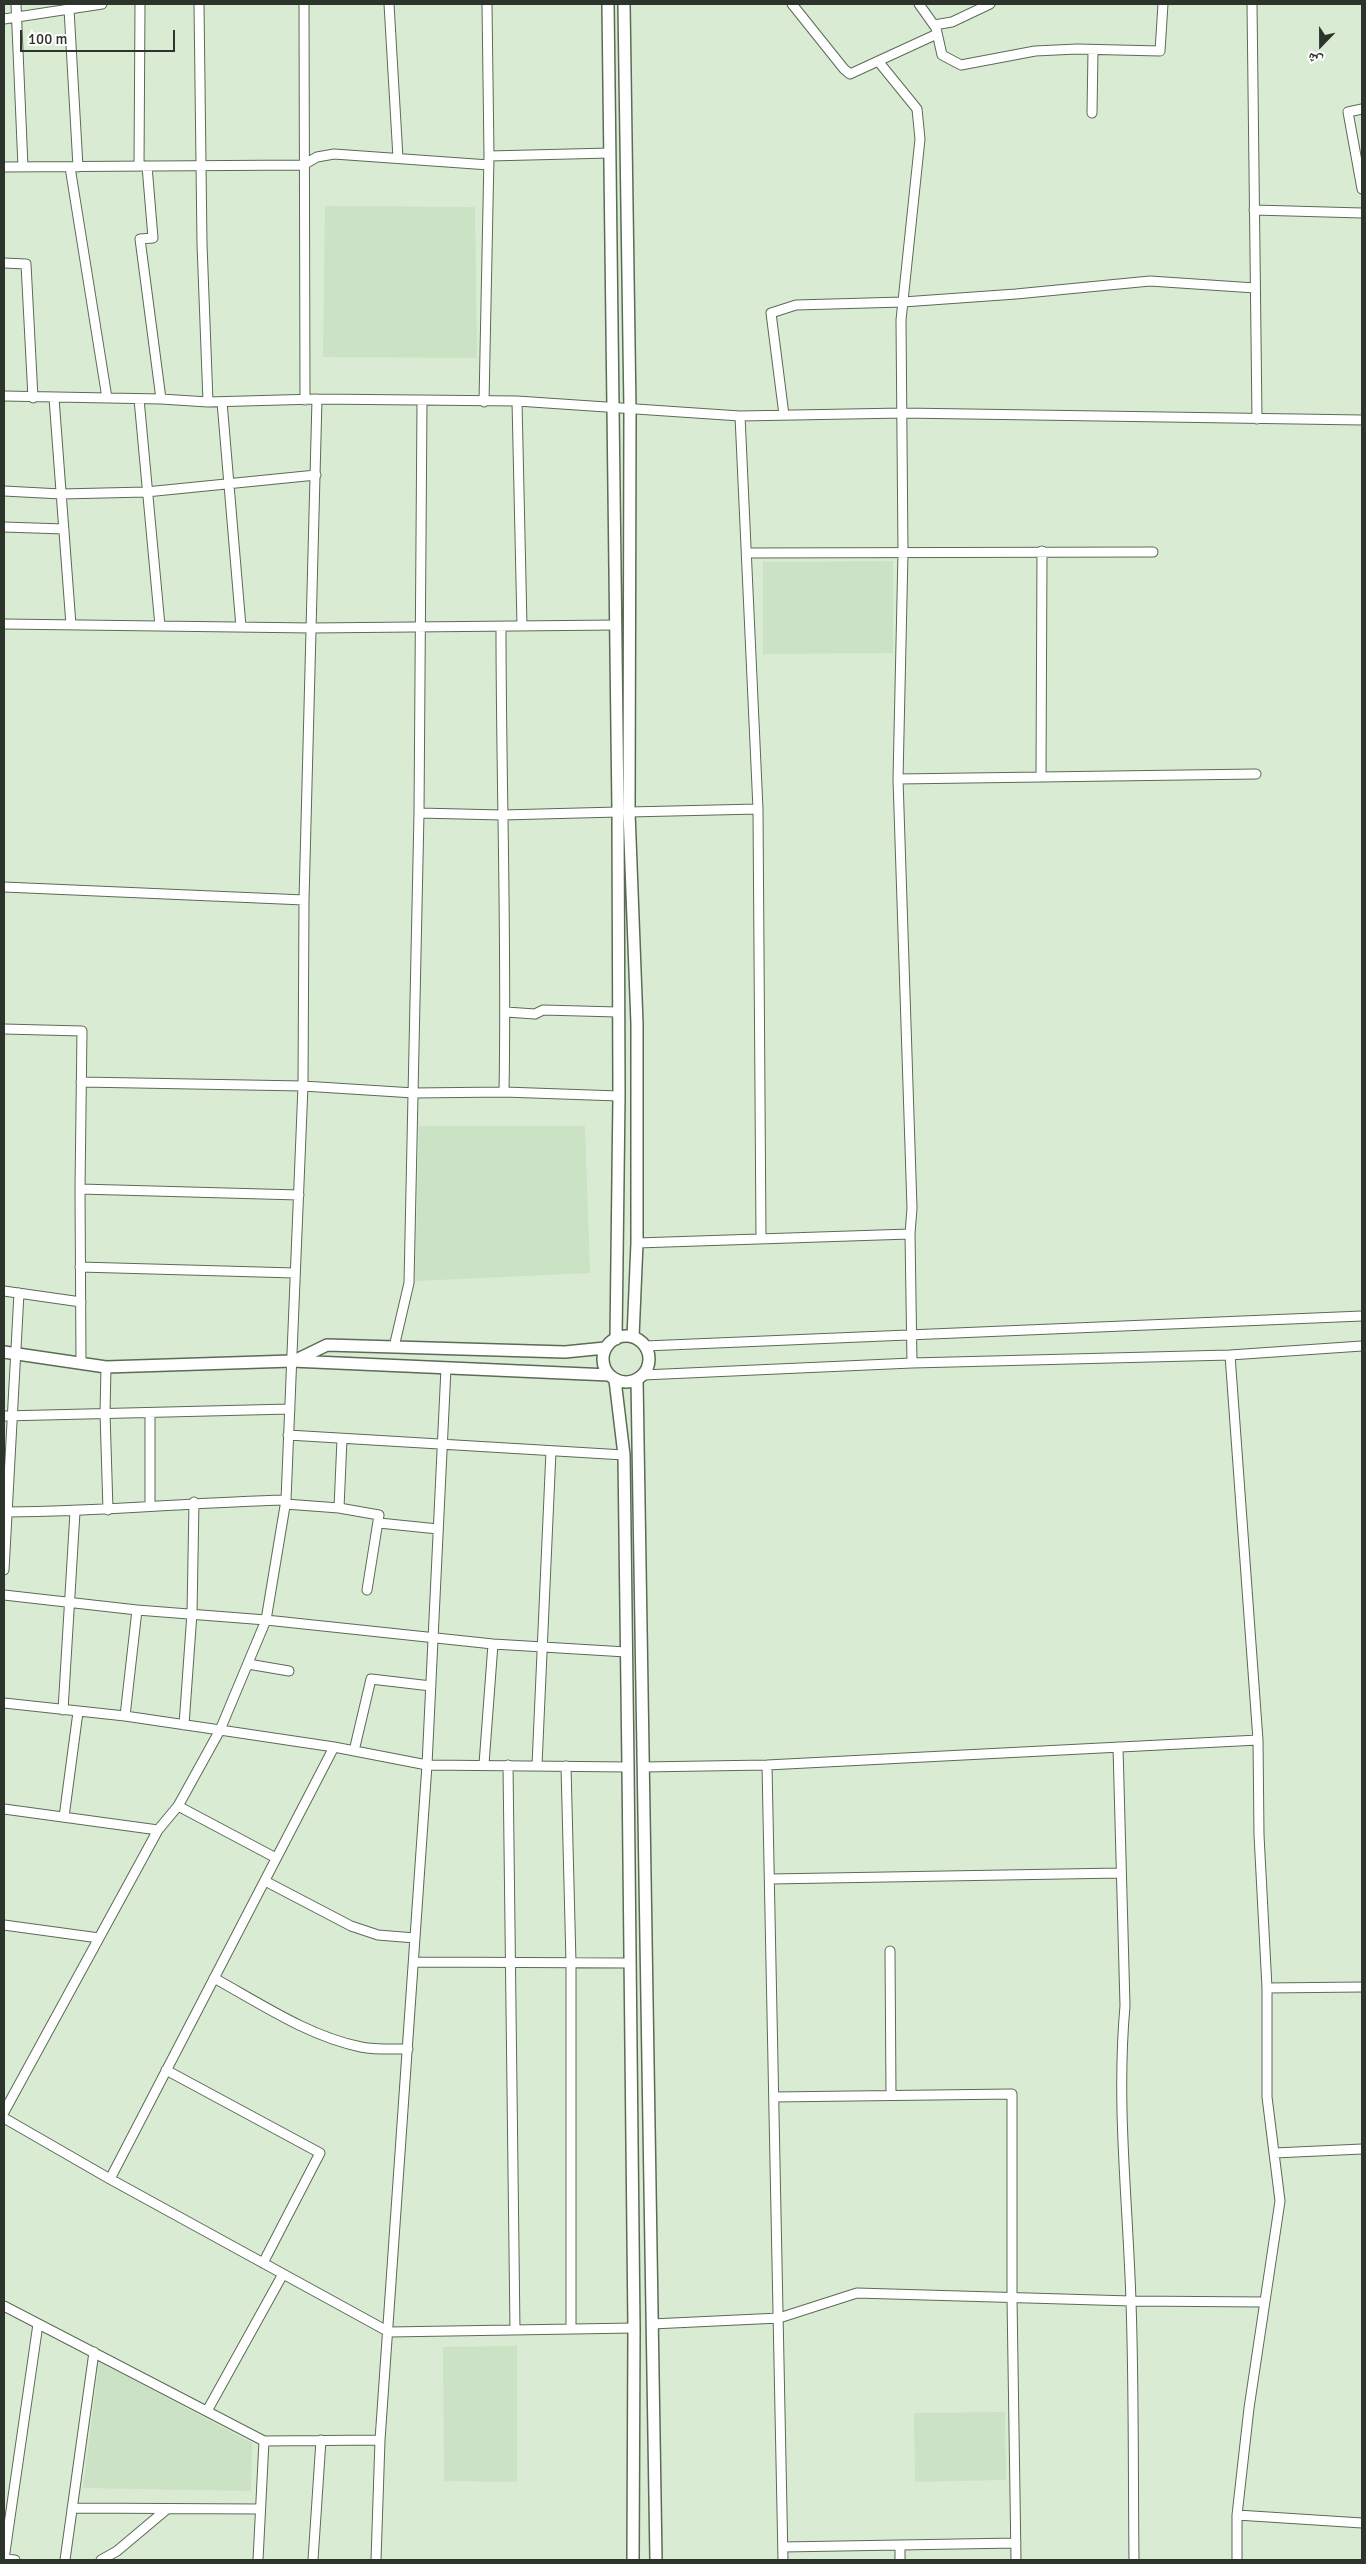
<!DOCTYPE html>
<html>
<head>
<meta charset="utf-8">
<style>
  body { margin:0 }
  #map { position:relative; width:1366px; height:2564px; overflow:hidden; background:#d9ecd3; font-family:Signika,"Noto Naskh Arabic",sans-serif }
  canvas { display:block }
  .frame { position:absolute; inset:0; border:5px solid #2d342b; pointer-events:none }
  .north { position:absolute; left:1296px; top:20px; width:50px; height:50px; -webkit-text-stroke:4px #fff; paint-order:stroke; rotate:202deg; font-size:14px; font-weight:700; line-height:20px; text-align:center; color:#2d342b }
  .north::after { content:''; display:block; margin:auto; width:18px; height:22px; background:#2d342b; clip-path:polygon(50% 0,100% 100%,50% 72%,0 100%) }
  .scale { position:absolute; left:20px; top:30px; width:155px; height:22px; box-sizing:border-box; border:2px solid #2d342b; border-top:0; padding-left:6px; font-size:15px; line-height:18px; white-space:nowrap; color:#2d342b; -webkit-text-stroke:4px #fff; paint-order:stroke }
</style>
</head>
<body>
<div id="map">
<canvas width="1366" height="2564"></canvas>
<div class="frame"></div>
<div class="north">ش</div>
<div class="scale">100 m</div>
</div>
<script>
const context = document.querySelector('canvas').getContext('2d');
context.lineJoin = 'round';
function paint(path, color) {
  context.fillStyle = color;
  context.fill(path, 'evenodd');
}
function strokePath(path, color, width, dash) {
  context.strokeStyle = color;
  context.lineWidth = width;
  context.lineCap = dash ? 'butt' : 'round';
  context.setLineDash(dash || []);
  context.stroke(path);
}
const built = new Path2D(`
  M325 206 475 207 477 358 323 357Z
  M893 561V653L763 654V562Z
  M419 1126H585L590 1273 415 1281Z
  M517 2346V2482L444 2481 443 2347Z
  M99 2362 252 2443 251 2491 83 2488Z
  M1005 2412 1006 2480 915 2482 914 2413Z`);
const minor = new Path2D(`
  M16 4 23 167
  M199 4 202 244 208 402
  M304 4 305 400
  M389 4 398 158
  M792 4 844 69 850 74 937 34
  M919 4 936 28 942 55 961 65 1035 51 1077 49 1160 51 1163 4
  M1252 4 1257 419
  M69 9 78 167
  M4 19 102 4
  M934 25 952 22 990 4
  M878 61 917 109 920 139 901 320 903 553 898 779 912 1208 910 1234 912 1363
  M1362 109 1348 112 1362 189
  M1092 113 1093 50
  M489 156 610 153
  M139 166 140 4
  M147 166 153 238 140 239 161 399
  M4 167 303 165 317 157 334 154 489 165
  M70 167 107 398
  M1254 210 1362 213
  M4 263 26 264 33 398
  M4 396 161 399 208 402 317 399 517 401 740 416 903 413 1362 420
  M54 398 71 625
  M139 399 160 626
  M517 401 522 626
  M222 402 241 627
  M484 402 489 156 487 4
  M784 415 771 313 796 305 903 302 1016 294 1150 281 1255 288
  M740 416 758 809 761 1239
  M4 491 61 494 146 492 316 475
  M4 527 64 529
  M747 553 1153 552
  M4 624 312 628 616 625
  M501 627C501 782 507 937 504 1092
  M1041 776 1042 551
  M898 779 1256 774
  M629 812 758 809
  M419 813 502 815 618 812
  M4 887 304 900
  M506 1012 535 1014 543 1010 617 1012
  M4 1029 82 1031 80 1189 81 1363
  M81 1082 303 1086 414 1093 504 1092 619 1096
  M80 1189 299 1195
  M637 1243 910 1234
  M80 1267 295 1273
  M4 1291 81 1302
  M645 1346 1362 1316
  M394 1347 409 1283 419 813 422 402
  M1230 1355 1258 1740 1259 1835 1267 1988V2097L1280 2201 1249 2408 1237 2515V2560
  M106 1367 105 1413 108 1510
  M643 1375 912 1363 1230 1355 1362 1346
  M4 1416 290 1409
  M288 1435 624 1455
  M285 1504 339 1508 379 1515 367 1590
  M150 1505V1413
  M339 1508 342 1439
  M8 1512C101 1512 193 1502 286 1500
  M379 1523 438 1529
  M4 1570 19 1293
  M4 1595 137 1610 266 1620 493 1644 626 1652
  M248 1664 289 1671
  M4 1703 125 1716 220 1730 334 1747 427 1765 628 1767
  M63 1710 75 1512
  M125 1716 137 1610
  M184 1725 192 1613 194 1502
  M1118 1747 1125 2006C1116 2105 1128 2203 1131 2302 1134 2388 1133 2474 1134 2560
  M354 1751 371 1679 431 1686
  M484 1764 493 1644
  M508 1765 515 2330
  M537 1765 551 1451
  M767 1765 783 2560
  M566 1766 571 1963V2329
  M643 1767 767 1765 1258 1740
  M178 1806 276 1858
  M4 1809 158 1830
  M64 1817 78 1712
  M770 1879 1121 1873
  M265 1881 351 1926 378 1935 415 1938
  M4 1925 99 1938
  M890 1951 891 2095
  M414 1962 630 1963
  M214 1978C261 2004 308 2036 361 2047 376 2050 393 2049 408 2049
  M1267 1988 1362 1987
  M166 2070 320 2153 263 2263
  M774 2097 1012 2094V2298L1016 2560
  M4 2112 158 1830 178 1806 220 1730 266 1620 286 1500 303 1086 304 900 317 399
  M4 2118 110 2179 389 2332 634 2328
  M1274 2153 1362 2149
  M110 2179 334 1747
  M4 2306 264 2441 380 2440
  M652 2324 779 2318 857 2293 1131 2301 1264 2302
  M207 2411 283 2274
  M72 2508 260 2509
  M1237 2515 1362 2523
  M900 2545V2560
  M783 2547 1016 2543
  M4 2559 38 2324
  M4 2559 15 2560
  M65 2560 94 2352
  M101 2560 117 2551 167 2509
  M258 2560 264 2441
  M313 2560 321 2440
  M376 2560 380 2440 427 1765 446 1368`);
const tertiary = new Path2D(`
  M608 4 618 812 619 1096 616 1339
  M624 4 630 411 629 812 637 1024V1243L633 1337
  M603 1359a23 23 0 1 1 46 0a23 23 0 1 1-46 0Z
  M4 1352 106 1367 292 1361 609 1375
  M294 1361 327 1345 565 1352 605 1348
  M637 1379 656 2560
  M615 1380 624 1455 628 1767 634 2328 633 2560`);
paint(built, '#cbe2c4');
strokePath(minor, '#5b6b56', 11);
strokePath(tertiary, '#5b6b56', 14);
strokePath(minor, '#fff', 9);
strokePath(tertiary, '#fff', 11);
</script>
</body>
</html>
